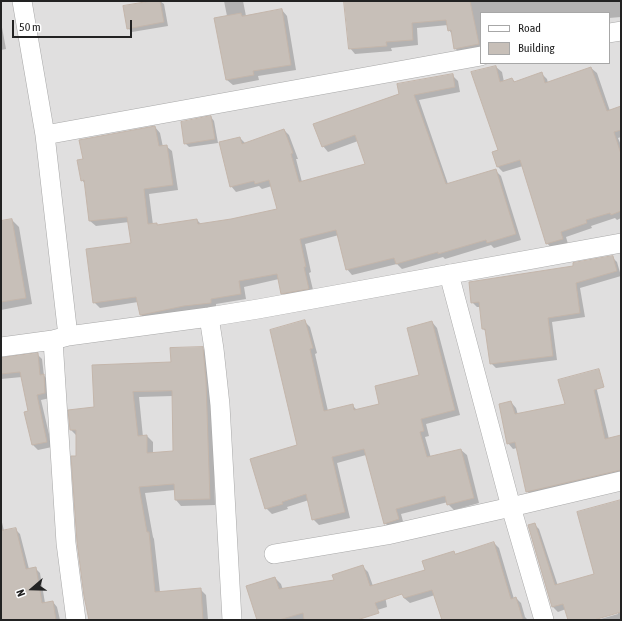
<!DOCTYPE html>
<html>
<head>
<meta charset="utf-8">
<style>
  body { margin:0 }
  #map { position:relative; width:622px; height:621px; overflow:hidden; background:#f2efe9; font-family:"Asap Condensed",sans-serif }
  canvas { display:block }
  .frame { position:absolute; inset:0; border:2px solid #222; pointer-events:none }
  .legend { position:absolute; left:480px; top:12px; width:130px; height:52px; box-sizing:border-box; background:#fff; border:1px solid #a7a7a7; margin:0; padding:5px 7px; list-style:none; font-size:12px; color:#222 }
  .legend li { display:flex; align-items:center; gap:8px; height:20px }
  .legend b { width:20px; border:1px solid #a7a7a7 }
  .north { position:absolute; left:12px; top:569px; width:40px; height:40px; -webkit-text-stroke:3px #fff; paint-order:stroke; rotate:250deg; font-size:11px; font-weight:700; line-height:16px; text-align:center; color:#222 }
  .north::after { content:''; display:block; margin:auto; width:14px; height:18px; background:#222; clip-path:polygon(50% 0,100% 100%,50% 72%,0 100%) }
  .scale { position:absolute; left:12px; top:20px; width:120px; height:18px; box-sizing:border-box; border:2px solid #222; border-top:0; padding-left:5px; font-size:12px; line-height:14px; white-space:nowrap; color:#222; -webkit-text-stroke:3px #fff; paint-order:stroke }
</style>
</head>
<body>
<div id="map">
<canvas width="622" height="621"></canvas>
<div class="frame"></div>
<ul class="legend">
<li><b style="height:5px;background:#fff"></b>Road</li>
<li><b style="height:11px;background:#c7bfb8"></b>Building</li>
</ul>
<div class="north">N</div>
<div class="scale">50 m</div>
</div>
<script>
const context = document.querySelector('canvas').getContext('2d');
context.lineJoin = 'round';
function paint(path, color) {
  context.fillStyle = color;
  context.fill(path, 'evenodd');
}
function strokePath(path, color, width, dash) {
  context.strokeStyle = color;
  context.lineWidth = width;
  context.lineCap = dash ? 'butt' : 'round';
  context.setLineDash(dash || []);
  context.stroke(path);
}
const residential = new Path2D(`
  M1 1H621V620H1ZM481 13H609V63H481Z`);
const shadow = new Path2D(`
  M157 1H160L164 4 168 26 132 32 128 28Z
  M224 1H243L246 16 282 10 287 16 296 70 258 76 259 80 233 85 227 80V16Z
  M345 1H621V17L609 18V13H481V50L460 54 455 48 452 34 449 30 448 25 417 28 418 45 391 48 392 51 355 54 350 48Z
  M1 22 6 49 1 50Z
  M496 67 502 72 504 82 512 79 516 83 541 73 547 79 548 83 591 68 597 73 610 111 621 107V137L618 138 621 145V218L617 220 615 218 591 226 592 228 566 237 568 244 552 249 547 243 523 166 503 172 498 167 493 152 499 150Z
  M452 75 458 81 460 92 419 100 448 184 496 171 501 176 521 240 494 248 491 245 445 259 443 257 402 269 397 264 352 275 347 269 339 235 305 244 311 272 309 273 314 294 288 298 282 293 279 279 244 287 246 299 216 304V308L146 320 141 315 138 302 100 308 94 302 132 244 129 222 96 226 90 221 86 185 82 180 155 127 160 133 163 147 166 146 172 151 178 190 149 194 153 225 157 224 158 226 197 220 202 225 279 210 272 186 262 189 259 186 236 192 231 186 240 138 246 144 284 130 289 135 298 159H296L302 182 367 165 358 141 328 152 323 146 315 124Z
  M211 117 214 121 218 143 189 147 185 143Z
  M12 220 19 227 32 304 1 310V222Z
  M612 257 617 262 621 276 580 288 585 317 552 322 557 360 496 368 491 363 487 332 483 329 481 307H477L472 302 575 267Z
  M305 322 310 327 317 353 315 354 328 411 352 405 357 410 380 404 420 376 432 322 437 328 460 415 426 424 429 436 425 437 431 458 461 450 467 455 479 503 454 510 448 504V502L401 514 404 525 390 528 385 523 366 455 337 463 350 518 319 525 313 519 309 500 287 507 288 509 272 514 266 508 298 446Z
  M202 348 208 354 212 388 215 505 181 506 176 500 175 490 145 493 153 537 154 539 160 592 200 589 206 595 208 620H90L77 457V436L71 430 95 408 172 363ZM173 396 174 452 153 454V442L147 436 143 437 139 397Z
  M37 354 42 359 44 376 49 380 50 398 41 400 52 447 38 450 33 445 29 412 22 377 1 379V358Z
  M594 378 609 439 621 436V477L533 497 527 491 517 448 513 449 508 443 511 402 516 408 518 415 566 405Z
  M621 501V620H597L618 614V612L590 620H569L566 609 558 612 553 607 534 524 539 529 558 586 596 575Z
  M1 518 4 531 15 529 20 534 29 569 35 568 40 573 45 603 53 602 57 607 60 620H1Z
  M494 543 499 548 514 599 516 598 521 603 525 617 528 620H443L435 595 410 603 404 598 399 579 426 570 453 552 456 555Z
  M362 566 368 572 373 586 384 590 387 607 345 620H258L275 578 281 584 283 590 335 581Z`);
const building = new Path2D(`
  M151 1H160L164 22 127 29 123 6Z
  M344 1H470L479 44 454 49 451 30 448 31 446 20 412 23 413 40 386 42 387 46 349 49Z
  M282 9 291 65 253 71 254 75 226 80 214 18 241 13 242 16Z
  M496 66 500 82 512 78 514 82 542 72 545 83 591 67 607 111 621 106V130L614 132 621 154V211L611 215 610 213 586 220 587 223 561 232 563 239 546 244 520 160 497 167 492 152 498 150 471 72Z
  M453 74 455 87 414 95 446 184 496 169 516 234 487 243 486 240 438 254V252L396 264 394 258 346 270 336 230 300 239 306 267H304L309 289 281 294 277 274 239 281 241 294 211 299V303L184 306 141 315H140L136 297 93 303 86 249 131 243 127 217 89 221 84 180 81 181 77 160 83 159 79 140 155 126 159 146 167 145 173 185 144 189 148 224 157 223V225L197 219 198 224 231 219 277 209 269 180 255 184 254 181 230 187 219 142 240 137 242 144 284 129 293 153 291 154 299 182 365 164 355 135 322 147 313 124 399 94 397 84Z
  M211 116 215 139 184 144 181 122Z
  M12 219 26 298 1 302V221Z
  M613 256 617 271 576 283 580 313 548 318 553 356 490 364 485 329H482L479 302 471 303 469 282 573 266V263Z
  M305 320 313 348 310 349 324 411 353 404 354 410 379 404 375 386 419 375 407 328 432 321 455 410 421 419 424 431 420 432 427 457 461 449 474 498 447 505 445 496 396 509 399 519 384 524 364 449 332 457 345 512 312 520 306 494 282 502 283 504 265 509 250 459 297 445 270 330Z
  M203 347 206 381 210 499 175 500 174 484 139 487 147 532H149L155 592 201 588 203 620H89L84 596 77 542 71 456H76V430H70L68 410 94 407 92 365 171 362 170 348ZM172 391 173 451 147 453V435L138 436 133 392Z
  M38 353 40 375 44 374 45 393 37 395 47 442 32 445 24 412 28 411 20 372 1 374V358Z
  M599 369 604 387 594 390 605 439 621 435V470L526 492 515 442 507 444 499 404 511 401 515 414 565 404 558 380Z
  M621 500V612L594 620H568L563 604 552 607 528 525 535 523 555 585 594 574 577 512Z
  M16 528 26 569 36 567 42 603 53 601 56 620H1V531Z
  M494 542 511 599 516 597 523 620H442L432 590 404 598 402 594 375 603 379 613 357 620H304L303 613 279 620H257L246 586 275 577 279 589 334 580 332 575 363 565 370 586 425 570 422 561 454 551 455 554Z`);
const street = new Path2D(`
  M22 1 45 135 68 336
  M609 33 621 31
  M45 135 481 56
  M449 274 511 507 544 620
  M209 317 214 349 220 405 232 620
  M53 340 68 336 209 317 258 309 621 243
  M1 347 53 340 66 543 76 620
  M274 554 387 535 511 507 621 481`);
paint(residential, '#e0dfdf');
paint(shadow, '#0003');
paint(building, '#c7bfb8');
strokePath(building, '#c4b6ab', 1);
strokePath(street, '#a9a9a9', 20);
strokePath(street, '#fff', 19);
</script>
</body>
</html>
